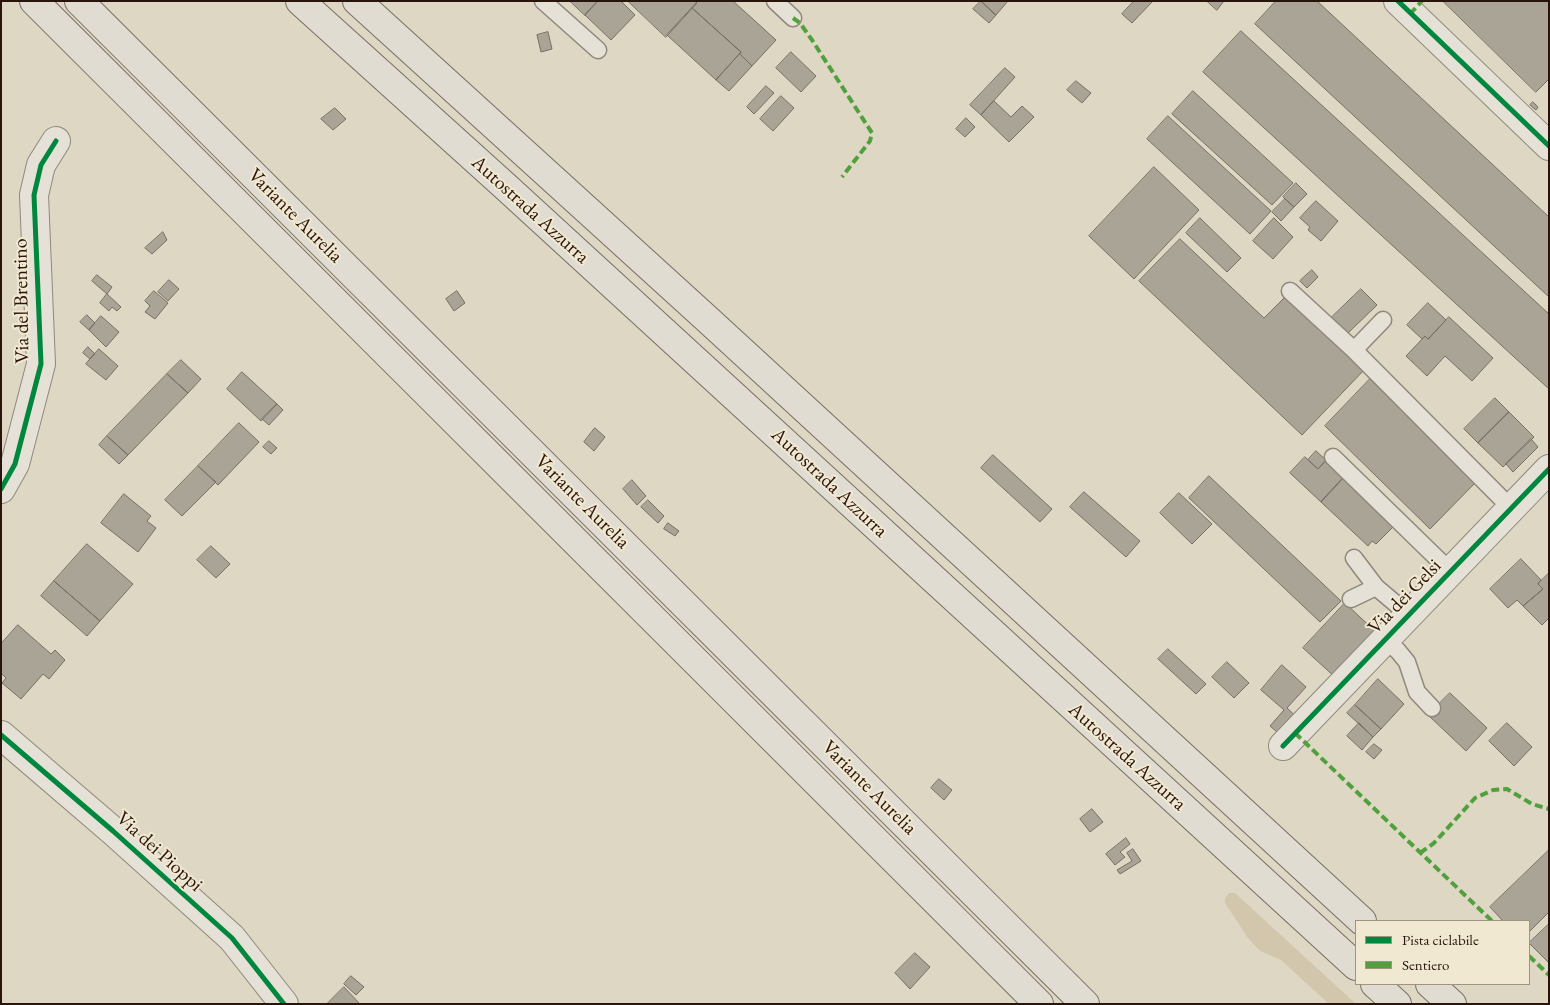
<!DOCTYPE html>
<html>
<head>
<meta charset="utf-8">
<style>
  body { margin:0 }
  #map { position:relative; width:1550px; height:1005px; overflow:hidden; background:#ded7c3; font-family:"EB Garamond",serif }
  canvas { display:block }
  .frame { position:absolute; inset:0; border:2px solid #29140c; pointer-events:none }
  .legend { position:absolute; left:1355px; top:920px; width:175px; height:65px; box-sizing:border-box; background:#f1e8d1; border:1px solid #a19382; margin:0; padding:6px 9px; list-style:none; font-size:15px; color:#29140c }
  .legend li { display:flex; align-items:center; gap:10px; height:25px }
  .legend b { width:25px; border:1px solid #a19382 }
</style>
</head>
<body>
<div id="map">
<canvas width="1550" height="1005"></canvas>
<div class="frame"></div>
<ul class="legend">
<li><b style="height:6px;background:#00873e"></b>Pista ciclabile</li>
<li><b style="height:6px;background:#51a03e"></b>Sentiero</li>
</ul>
</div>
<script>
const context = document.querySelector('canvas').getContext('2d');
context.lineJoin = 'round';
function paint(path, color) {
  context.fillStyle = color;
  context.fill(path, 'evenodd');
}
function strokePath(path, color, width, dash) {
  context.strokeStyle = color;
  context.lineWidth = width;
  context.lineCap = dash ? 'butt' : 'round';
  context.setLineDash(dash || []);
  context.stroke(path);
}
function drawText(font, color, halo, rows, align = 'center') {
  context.font = font + ' "EB Garamond",serif';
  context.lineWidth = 4;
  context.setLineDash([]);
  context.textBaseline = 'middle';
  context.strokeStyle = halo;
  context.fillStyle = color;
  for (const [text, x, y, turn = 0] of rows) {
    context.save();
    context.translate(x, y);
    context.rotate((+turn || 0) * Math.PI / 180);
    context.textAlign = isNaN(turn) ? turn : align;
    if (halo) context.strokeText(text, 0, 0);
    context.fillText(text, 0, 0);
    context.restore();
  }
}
const green = new Path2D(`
  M1229 893H1235L1356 1004H1329L1281 960 1260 951 1248 938 1225 903V898Z`);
const building = new Path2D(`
  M570 1H598L585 15Z
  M598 1H621L635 15 611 40 585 15Z
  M628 1H695L697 3 666 37Z
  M698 1H733L776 40 752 66 740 54 741 52 692 8Z
  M981 1H1008L996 15Z
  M981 1 996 15 989 23 973 9Z
  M1134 1H1153L1132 23 1122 14Z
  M1207 1H1224L1217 10Z
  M1276 1H1317L1549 217V297L1255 24Z
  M1443 1H1549V79L1536 92Z
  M692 8 741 52 716 80 667 35Z
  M1241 31 1549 314V389L1203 72Z
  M548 32 552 49 541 52 537 35Z
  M791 52 816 76 801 92 776 68Z
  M740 54 752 66 729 91 716 80Z
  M1005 68 1015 77 981 115 970 105Z
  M1076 81 1091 93 1082 103 1067 90Z
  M766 86 774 93 754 114 747 107Z
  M1193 91 1293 183 1272 205 1172 114Z
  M781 96 794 108 773 131 760 119Z
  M994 101 1011 117 1022 106 1034 117 1009 142 981 115Z
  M1533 102 1538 107 1536 110 1530 105Z
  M335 108 346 119 333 130 321 119Z
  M1168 116 1271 211 1250 234 1147 139Z
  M966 118 975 127 965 137 956 129Z
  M1154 167 1199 210 1134 279 1089 236Z
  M1296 183 1307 194 1294 207 1283 197Z
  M1285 199 1294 207 1281 221 1272 212Z
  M1316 201 1338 221 1321 241 1308 230 1310 227 1300 218Z
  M1200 218 1241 258 1227 272 1186 233Z
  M1274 218 1293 237 1273 259 1253 241Z
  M163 232 167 240 152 254 145 248Z
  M1180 239 1264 318 1287 295 1365 369 1302 435 1139 281Z
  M1312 270 1318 277 1307 288 1300 281Z
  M97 275 112 287 107 294 92 281Z
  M169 280 179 289 168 301 158 292Z
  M1361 289 1377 305 1347 334 1331 318Z
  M154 291 168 303 155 319 145 312 150 306 145 301Z
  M457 291 465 303 454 311 446 299Z
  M107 294 121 307 117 311 112 307 109 311 100 303Z
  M1428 303 1446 320 1428 339 1425 336 1422 339 1407 325Z
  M87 315 95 323 89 330 80 322Z
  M101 316 119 332 106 347 89 330Z
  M1449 317 1493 358 1472 381 1445 356 1427 376 1406 356 1425 336 1428 339Z
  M88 347 95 354 90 359 83 353Z
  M99 349 118 366 106 380 86 364Z
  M181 360 201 379 188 393 167 374Z
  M242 372 277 404 261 421 227 389Z
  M167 374 188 393 128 455 107 436Z
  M1370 379 1476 482 1430 529 1325 426Z
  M1495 398 1509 412 1478 443 1464 429Z
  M277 404 283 410 269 425 262 419Z
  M1509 412 1534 437 1503 467 1478 443Z
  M239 423 259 442 218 485 198 466Z
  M595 428 605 437 594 451 584 442Z
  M107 436 128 455 119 464 99 445Z
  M1531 439 1538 447 1513 472 1506 464Z
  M269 441 277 448 271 454 263 447Z
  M1316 451 1326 460 1318 469 1308 460Z
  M993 455 1052 509 1040 522 981 468Z
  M1305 457 1318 469 1329 457 1345 476 1321 502 1290 473Z
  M198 466 216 482 182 516 165 500Z
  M1209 476 1341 601 1320 622 1189 498Z
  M1345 476 1376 504 1373 507 1393 527 1376 544 1372 541 1368 546 1321 502Z
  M632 480 646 496 637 505 623 489Z
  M1084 492 1140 541 1126 557 1070 507Z
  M1179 493 1212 524 1192 544 1160 513Z
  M124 494 151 516 147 521 156 528 138 552 101 523Z
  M648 500 664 516 658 523 641 507Z
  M668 523 679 531 675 536 664 529Z
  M87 544 133 584 100 621 54 581Z
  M211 546 230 564 216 578 197 560Z
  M1521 559 1541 580 1538 584 1543 589 1523 606 1517 600 1508 608 1490 589Z
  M1549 573V618L1542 625 1523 606 1543 589 1538 584Z
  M54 581 100 621 87 636 41 596Z
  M1345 603 1377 633 1336 678 1303 648Z
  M18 625 51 654 55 650 65 660 49 679 43 674 21 699 2 683 6 678 1 673V644Z
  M1168 649 1206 684 1196 694 1158 659Z
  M1227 662 1249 683 1234 698 1212 677Z
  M1282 665 1306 687 1287 708 1299 719 1283 737 1270 726 1284 710 1261 690Z
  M1378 679 1404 704 1381 729 1355 705Z
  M1450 693 1487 728 1466 751 1428 715Z
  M1355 705 1381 729 1373 737 1347 713Z
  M1359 723 1373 737 1362 750 1347 736Z
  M1507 723 1532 747 1514 766 1489 741Z
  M1374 744 1382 750 1374 759 1366 752Z
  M939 779 952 790 944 800 931 788Z
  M1092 809 1103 822 1090 832 1080 819Z
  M1126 838 1130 844 1120 852 1125 857 1115 865 1106 854Z
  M1133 849 1141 861 1120 874 1117 870 1132 861 1127 853Z
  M1549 850V912L1529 932V921H1503L1490 907Z
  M1549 924V963L1529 943Z
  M915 953 930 967 910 989 895 973Z
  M351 976 364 987 356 995 344 984Z
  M344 987 360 1004H327Z`);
const lane = new Path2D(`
  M543 1 598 50
  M775 1 793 18
  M1290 291 1354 350
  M1383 320 1354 350 1511 508
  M1333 457 1450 571
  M1354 558 1376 587 1409 615
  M1351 599 1376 587
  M1385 639 1398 651 1407 662 1417 692 1432 708`);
const street = new Path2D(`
  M1398 1 1549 146
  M1 489 15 464 41 364 34 195 41 165 56 141
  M1 735 113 831 232 938 284 1004
  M1283 746 1549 469`);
const highway = new Path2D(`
  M34 1 1039 1004
  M79 1 1085 1004
  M300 1 506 187 1356 966
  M357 1 706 318 1362 921
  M1375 984 1397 1004
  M1430 984 1452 1004`);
const quiet = new Path2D(`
  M1410 14 1422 1
  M793 18 800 23 812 40 872 133 870 141 842 177
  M1295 733 1492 921
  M1420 853 1434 843 1475 798 1493 790 1507 789 1532 804 1549 809
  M1529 956 1549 975`);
const cycleway = new Path2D(`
  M1398 1 1549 146
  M1 489 15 464 41 364 34 195 41 165 56 141
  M1 735 113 831 232 938 284 1004
  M1283 746 1549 469`);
const streetNames = [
  ["Autostrada Azzurra",530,210,42],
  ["Variante Aurelia",295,216,45],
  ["Via del Brentino",22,301,-91],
  ["Autostrada Azzurra",829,483,43],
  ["Variante Aurelia",582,502,45],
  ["Via dei Gelsi",1405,597,-46],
  ["Autostrada Azzurra",1127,757,42],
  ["Variante Aurelia",869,788,45],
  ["Via dei Pioppi",159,852,42]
];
paint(green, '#d2c7ad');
paint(building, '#aaa496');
strokePath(building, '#766e63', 1);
strokePath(lane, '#8f887c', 19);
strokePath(street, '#8f887c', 30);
strokePath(highway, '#766e63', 30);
strokePath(lane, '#e6e1d7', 16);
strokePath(street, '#e6e1d7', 28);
strokePath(highway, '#e1dcd1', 28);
strokePath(quiet, '#51a03e', 4, [8, 4]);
strokePath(cycleway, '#00873e', 5);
drawText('20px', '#29140c', '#f1e8d1', streetNames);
</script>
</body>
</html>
